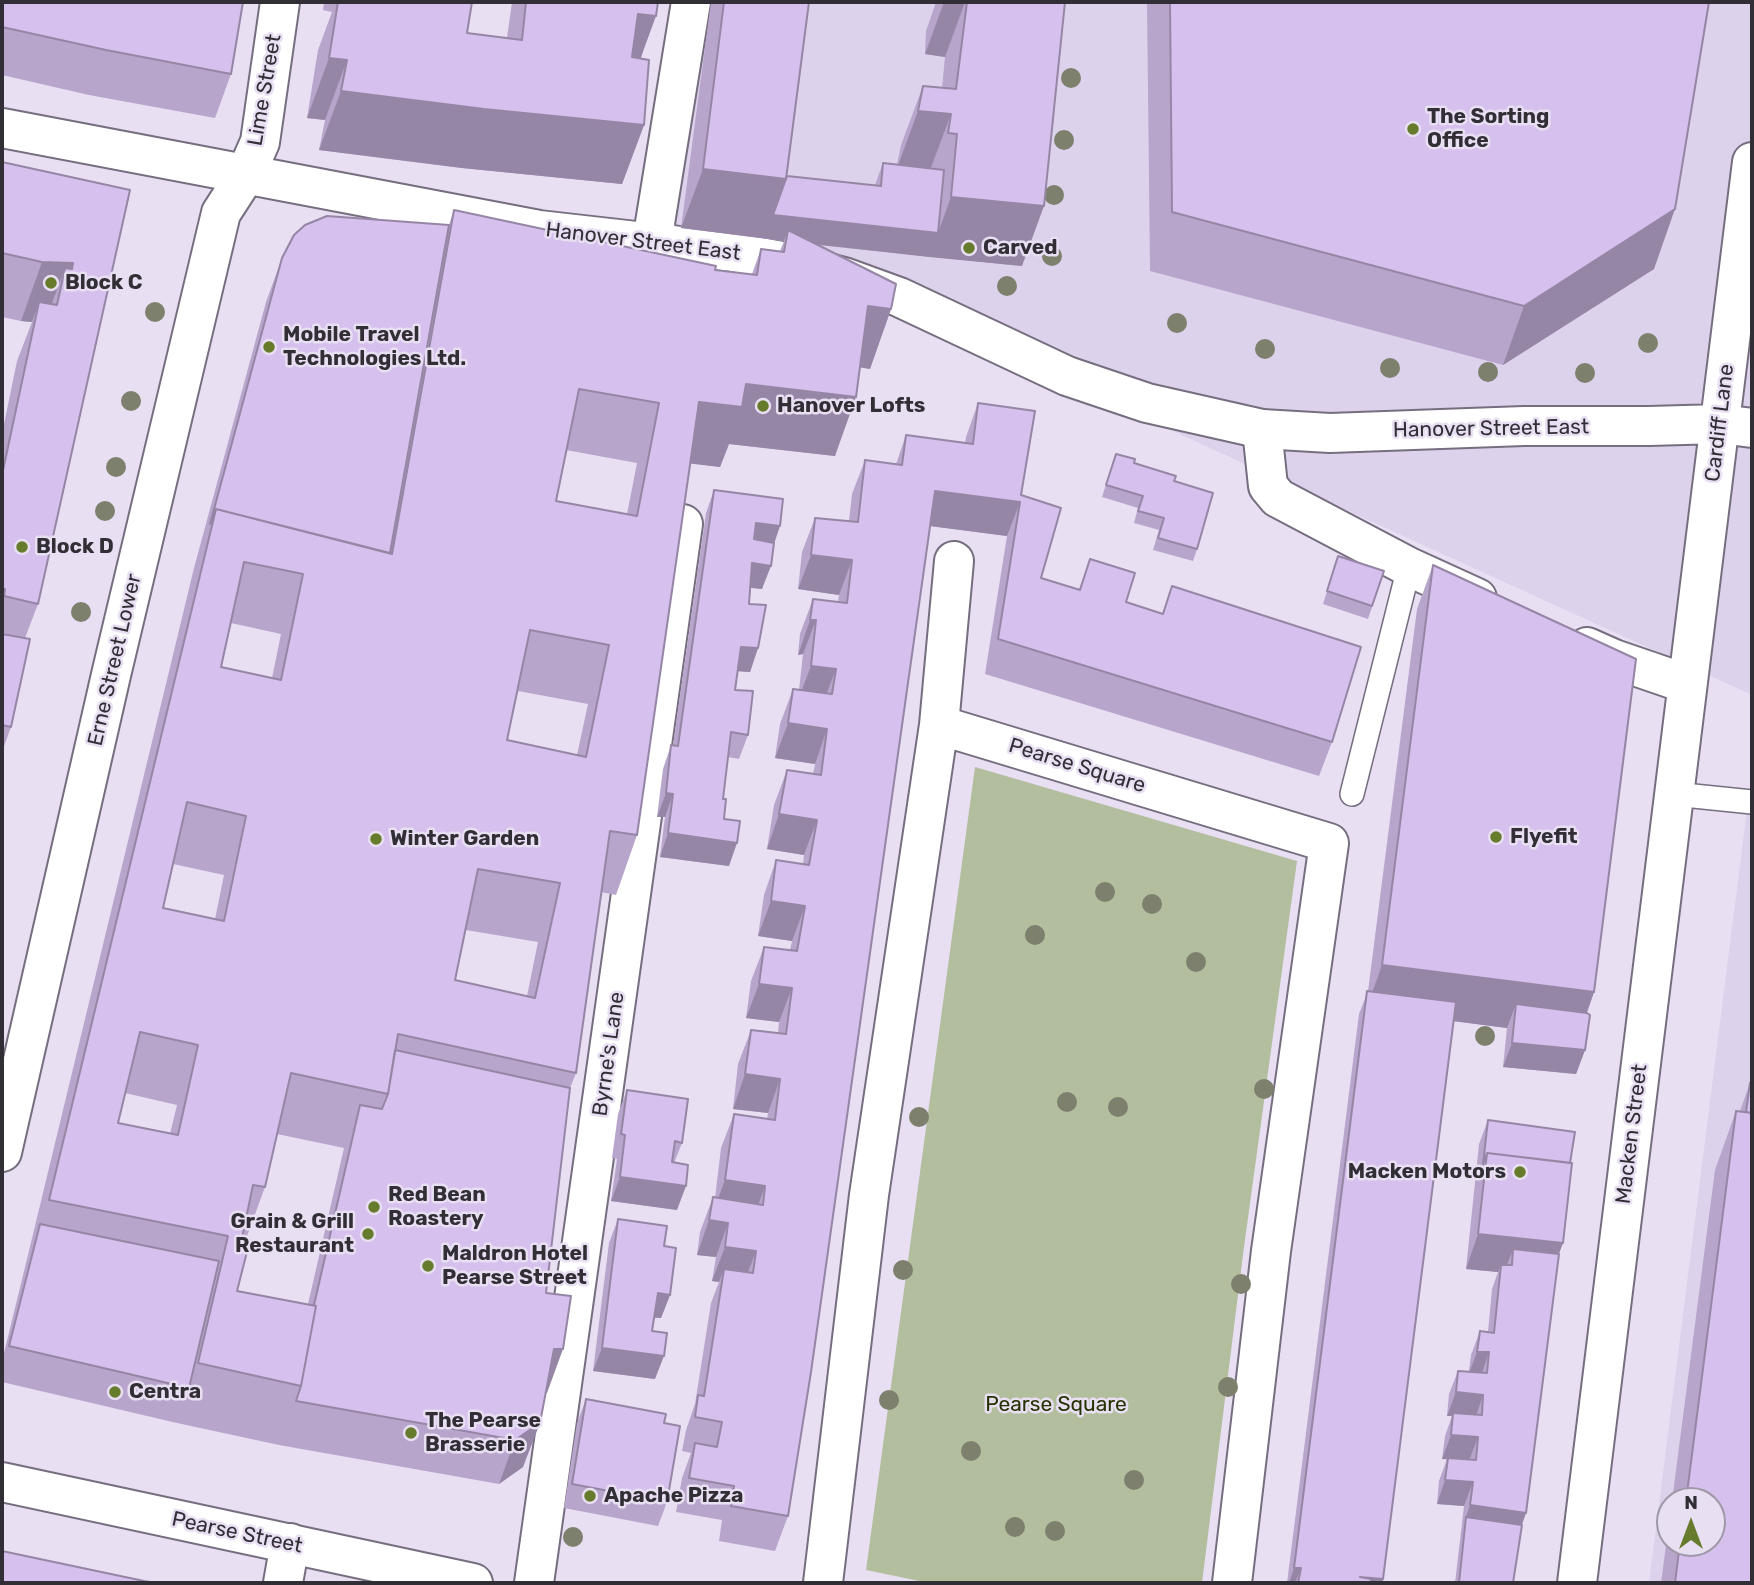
<!DOCTYPE html>
<html>
<head>
<meta charset="utf-8">
<style>
  body { margin:0 }
  #map { position:relative; width:1754px; height:1585px; overflow:hidden; background:#e8dff3; font-family:Rubik,sans-serif }
  canvas { display:block }
  .frame { position:absolute; inset:0; border:4px solid #312e35; pointer-events:none }
  .north { position:absolute; left:1656px; top:1487px; width:70px; height:70px; box-sizing:border-box; background:#e8dff3; border:2px solid #9f98a7; border-radius:50%; rotate:0deg; font-size:19px; font-weight:700; line-height:28px; text-align:center; color:#312e35 }
  .north::after { content:''; display:block; margin:auto; width:24px; height:32px; background:#667b2c; clip-path:polygon(50% 0,100% 100%,50% 72%,0 100%) }
</style>
</head>
<body>
<div id="map">
<canvas width="1754" height="1585"></canvas>
<div class="frame"></div>
<div class="north">N</div>
</div>
<script>
const context = document.querySelector('canvas').getContext('2d');
context.lineJoin = 'round';
function paint(path, color) {
  context.fillStyle = color;
  context.fill(path, 'evenodd');
}
function strokePath(path, color, width, dash) {
  context.strokeStyle = color;
  context.lineWidth = width;
  context.lineCap = dash ? 'butt' : 'round';
  context.setLineDash(dash || []);
  context.stroke(path);
}
function drawText(font, color, halo, rows, align = 'center') {
  context.font = font + ' Rubik,sans-serif';
  context.lineWidth = 5;
  context.setLineDash([]);
  context.textBaseline = 'middle';
  context.strokeStyle = halo;
  context.fillStyle = color;
  for (const [text, x, y, turn = 0] of rows) {
    context.save();
    context.translate(x, y);
    context.rotate((+turn || 0) * Math.PI / 180);
    context.textAlign = isNaN(turn) ? turn : align;
    if (halo) context.strokeText(text, 0, 0);
    context.fillText(text, 0, 0);
    context.restore();
  }
}
const built = new Path2D(`
  M675 2H1752V695L780 252 655 223Z
  M1752 770V1583H1649ZM1670 1501H1712V1543H1670Z`);
const green = new Path2D(`
  M975 767 1297 861 1244 1247 1202 1583H929L866 1570Z`);
const lane = new Path2D(`
  M1352 794 1409 567
  M1674 794 1752 802`);
const street = new Path2D(`
  M657 245 655 223 691 2
  M1720 424 1752 428
  M1262 429 1268 486 1278 498 1409 567 1477 598
  M1587 647 1614 659 1687 684
  M939 725 1329 843 1271 1251 1232 1583
  M283 1583 290 1543
  M534 1583 683 524
  M823 1583 869 1195 939 725 954 561`);
const secondary = new Path2D(`
  M2 128 539 230 733 252 787 262 844 277 899 297 1067 376 1147 403 1262 429 1330 433 1524 426H1649L1720 424
  M2 1152 111 675 221 213 245 176 260 142 280 2
  M2 1482 473 1583
  M1577 1583 1752 162`);
const trees = [
  [1071,78],
  [1064,140],
  [1054,195],
  [1052,256],
  [1007,286],
  [155,312],
  [1177,323],
  [1648,343],
  [1265,349],
  [1390,368],
  [1488,372],
  [1585,373],
  [131,401],
  [116,467],
  [105,511],
  [81,612],
  [1105,892],
  [1152,904],
  [1035,935],
  [1196,962],
  [1485,1036],
  [1264,1089],
  [1067,1102],
  [1118,1107],
  [919,1117],
  [903,1270],
  [1241,1284],
  [1228,1387],
  [889,1400],
  [971,1451],
  [1134,1480],
  [1015,1527],
  [1055,1531],
  [573,1537]
];
const wall = new Path2D(`
  M2 2 231 74 215 118 89 95 2 75Z
  M324 2H472L467 33 507 38 512 2H658L641 58 644 125 622 184 462 168 319 150 325 120 307 118 318 50 332 12 323 10Z
  M711 2H809L787 176 875 185 883 163 897 165 901 145 923 86 942 88 945 57 925 54 926 31 936 2H1065L1022 266 817 245 891 309 870 369 860 367 835 456 729 444 720 467 690 463 637 835 616 895 601 892 576 1073 570 1088 546 1293 547 1393H545L523 1467 499 1484 279 1445 177 1423 2 1382V1361L27 1259 194 568 266 302 282 258 449 225 454 210 715 270 752 274 761 249 780 251 784 241 681 228ZM566 450 637 463 627 514 556 501ZM231 623 281 634 272 678 221 667ZM518 691 588 704 577 755 507 740ZM173 864 224 875 215 919 163 908ZM466 930 538 942 527 996 455 980ZM125 1093 177 1105 170 1134 118 1123ZM277 1134 344 1148 308 1304 237 1291 246 1239 265 1187Z
  M1147 2H1709L1654 269 1503 365 1150 271Z
  M2 162 130 190 38 604 25 638 11 727 2 752V434L17 361 32 322 21 321 2 317Z
  M978 403 1021 495 1041 578 1079 589 1090 559 1126 602 1162 614 1172 586 1332 742 1319 776 985 674 1007 536 930 526 788 1516 775 1551 719 1541 722 1520 676 1512 682 1478 691 1453 682 1451 686 1430 695 1404 711 1303 719 1282 712 1281 716 1257 697 1255 700 1232 713 1197 715 1198 721 1148 734 1114 767 1119 768 1113 733 1109 738 1064 751 1030 778 1033 779 1022 746 1018 751 981 764 947 790 950 792 941 758 936 764 895 776 860 803 864 804 855 767 849 774 805 787 770 813 774 815 764 775 758 780 724 793 689 799 690 803 654 798 655 800 634 813 599 838 602 839 595 798 589 802 552 815 518 849 521 852 494 865 460 896 464 906 435 965 443 966 437Z
  M1116 454 1174 481 1197 549 1193 561 1153 550 1159 530 1134 523 1138 508 1102 497Z
  M714 490 773 545 762 589 751 588 749 604 758 648 750 672 738 671 735 690 748 735 739 759 728 757 723 799 729 866 660 857 665 817H657L663 769 671 745H673L706 513Z
  M1338 556 1384 571 1368 619 1323 604Z
  M1433 565 1594 992 1587 1013 1585 1050 1576 1074 1503 1067 1507 1028 1454 1021 1383 1579 1382 1583H1287L1359 1014 1368 991 1417 609Z
  M1750 1083 1752 1583H1661L1670 1515V1543H1712V1501H1672L1715 1170 1736 1111H1740Z
  M627 1090 682 1143 674 1163 677 1210 611 1201 617 1159 612 1158 618 1114Z
  M1488 1120 1570 1163 1526 1513 1522 1525 1513 1583H1455L1464 1506 1437 1504 1439 1481 1447 1459H1442L1445 1436 1452 1416H1447L1449 1394 1458 1371H1469L1471 1355 1480 1331 1488 1332 1492 1289 1498 1272 1466 1269 1479 1144Z
  M618 1219 664 1246 670 1295 661 1318H654L652 1331 655 1379 593 1371 609 1243Z
  M586 1399 664 1423 667 1502 658 1526 564 1508 577 1423Z`);
const shadedWall = new Path2D(`
  M944 2H965L945 57 925 54Z
  M638 14 656 16 634 76 617 73Z
  M329 58 347 60 325 120 307 118Z
  M341 91 644 125 622 184 462 168 319 150Z
  M918 111 951 114 929 173 896 171Z
  M703 169 786 179 938 233 951 197 1044 206 1022 266 929 257 786 241 788 230 784 241 681 228Z
  M1675 209 1654 269 1503 365 1524 306Z
  M42 262 73 263 52 323 65 268 45 322 39 302 32 322 21 321Z
  M868 306 891 309 870 369 846 365Z
  M746 384 856 397 835 456 729 444 720 467 677 462 699 402Z
  M935 491 1020 502 1007 536 922 525Z
  M756 523 780 526 772 550 747 547Z
  M811 555 852 560 839 595 798 589Z
  M752 563 771 566 762 589 744 587Z
  M810 620H816L803 654 798 655Z
  M741 647 758 648 750 672 733 671Z
  M811 666 836 669 823 703 798 700Z
  M788 723 827 729 815 764 775 758Z
  M666 793 673 794 665 817H657Z
  M779 814 817 820 804 855 767 849Z
  M668 833 737 843 729 866 660 857Z
  M771 901 805 906 792 941 758 936Z
  M1382 965 1594 992 1578 1037 1516 1004 1507 1028 1366 1010Z
  M759 984 792 988 779 1022 746 1018Z
  M1512 1043 1585 1050 1576 1074 1503 1067Z
  M745 1074 780 1079 768 1113 733 1109Z
  M620 1177 686 1186 677 1210 611 1201Z
  M725 1180 765 1186 753 1220 712 1215Z
  M709 1220 728 1223 716 1257 697 1255Z
  M1478 1234 1563 1243 1550 1278 1512 1265 1513 1249 1504 1273 1501 1265 1498 1272 1466 1269Z
  M725 1247 756 1251 743 1285 724 1269 719 1282 712 1281Z
  M658 1293 670 1295 661 1318 649 1317Z
  M602 1348 664 1356 655 1379 593 1371Z
  M554 1349H563L547 1393H538Z
  M1477 1352H1489L1481 1376H1468Z
  M1456 1392 1483 1395 1475 1419 1453 1413 1452 1416H1447Z
  M540 1423 523 1467 499 1484 515 1440Z
  M1451 1435 1478 1437 1469 1461 1442 1459Z
  M1445 1480 1473 1482 1464 1506 1437 1504Z
  M1470 1505 1526 1513 1517 1537 1466 1517Z
  M1294 1568H1301L1295 1583H1289Z
  M1360 1577 1383 1579 1382 1583H1358Z`);
const building = new Path2D(`
  M2 2H243L231 74 106 50 2 27Z
  M338 2H472L467 33 522 40 526 2H658L656 16 638 14 632 57 649 60 644 125 484 109 341 91 347 60 329 58Z
  M724 2H809L786 179 703 169Z
  M967 2H1065L1044 206 951 197 957 134 948 133 951 114 918 111 923 86 956 89Z
  M1170 2H1709L1675 209 1524 306 1172 212Z
  M2 162 130 190 38 604 4 596 5 589H2V475L39 302 57 305 65 268 72 269 73 263 42 262 2 253Z
  M883 163 944 170 938 233 773 215 787 176 881 186Z
  M454 210 716 266 715 270 757 275 761 249 784 252 788 230 896 284 891 309 868 306 856 397 746 384 742 407 699 402 637 835 610 831 576 1073 398 1034 388 1094 291 1073 265 1187 253 1185 242 1238 250 1240 237 1291 316 1306 301 1386 198 1363 228 1236 49 1200 216 509 392 554ZM579 389 659 403 637 516 556 501ZM244 562 303 574 281 680 221 667ZM530 630 609 645 586 757 507 740ZM187 802 246 816 224 921 163 908ZM478 869 560 883 535 998 455 980ZM140 1032 198 1045 178 1135 118 1123Z
  M327 216 449 225 390 553 216 509 210 524 282 258 294 235 305 225Z
  M978 403 1035 411 1021 495 1061 508 1041 578 1080 590 1090 559 1135 573 1126 602 1163 614 1172 586 1361 647 1332 742 998 639 1020 502 935 491 811 1372 788 1516 731 1506 734 1486 689 1478 695 1443 717 1447 722 1422 695 1417 698 1395 704 1396 724 1269 753 1273 756 1251 725 1247 728 1223 709 1220 713 1197 763 1205 765 1186 725 1180 734 1114 775 1120 780 1079 745 1074 751 1030 786 1034 792 988 759 984 764 947 797 951 805 906 771 901 776 860 809 865 817 820 779 814 787 770 821 775 827 729 788 723 793 689 832 694 836 669 811 666 816 620H810L813 599 847 603 852 560 811 555 815 518 858 522 865 460 902 465 906 435 973 444Z
  M1116 454 1135 459 1134 463 1176 476 1174 481 1213 493 1197 549 1158 538 1164 518 1138 511 1143 496 1106 485Z
  M714 490 783 499 780 526 756 523 754 539 774 543 771 566 752 563 749 604 766 605 758 648 741 647 735 690 753 691 748 735 731 732 723 799H726L724 819 740 821 737 843 668 833 673 794 666 793 671 745 678 746Z
  M1338 556 1384 571 1372 606 1327 591Z
  M1433 565 1636 659 1594 992 1382 965Z
  M2 634 30 639 11 727 2 725Z
  M1367 991 1456 1002 1383 1579 1360 1577 1371 1579V1583H1298L1301 1568H1294Z
  M1516 1004 1587 1013 1590 1015 1585 1050 1512 1043Z
  M395 1050 570 1088 546 1293 571 1296 563 1349H554L540 1423 515 1440 296 1401 301 1386 316 1306 314 1305 360 1105 382 1109 388 1094Z
  M1752 1082V1113L1746 1112 1750 1083Z
  M627 1090 688 1099 682 1143 675 1141 672 1162 688 1165 686 1186 620 1177 625 1135 621 1134Z
  M1736 1111 1752 1113V1583H1675L1680 1543H1712V1501H1686Z
  M1488 1120 1575 1132 1570 1163 1487 1153 1483 1164Z
  M1487 1153 1572 1163 1563 1243 1478 1234Z
  M618 1219 667 1226 664 1246 676 1248 670 1295 658 1293 652 1331 667 1333 664 1356 602 1348Z
  M40 1224 219 1261 189 1388 9 1346Z
  M1513 1249 1559 1254 1526 1513 1470 1505 1473 1482 1445 1480 1448 1458 1476 1460 1478 1437 1451 1435 1453 1413 1482 1415 1483 1395 1456 1392 1458 1371 1487 1373 1489 1352H1477L1480 1331 1494 1333 1501 1265H1512Z
  M586 1399 666 1414 664 1423 680 1426 667 1502 572 1484Z
  M1466 1517 1522 1525 1513 1583H1459Z
  M2 1551 144 1581 156 1583H2Z`);
const markers = [
  [1413,129,7,"#667b2c"],
  [969,248,7,"#667b2c"],
  [51,283,7,"#667b2c"],
  [269,347,7,"#667b2c"],
  [763,406,7,"#667b2c"],
  [22,547,7,"#667b2c"],
  [1496,837,7,"#667b2c"],
  [376,839,7,"#667b2c"],
  [1520,1172,7,"#667b2c"],
  [374,1207,7,"#667b2c"],
  [368,1234,7,"#667b2c"],
  [428,1266,7,"#667b2c"],
  [115,1392,7,"#667b2c"],
  [411,1433,7,"#667b2c"],
  [590,1496,7,"#667b2c"]
];
const streetNames = [
  ["Lime Street",265,90,-80],
  ["Hanover Street East",643,242,7],
  ["Cardiff Lane",1720,423,-83],
  ["Hanover Street East",1491,429,-1],
  ["Erne Street Lower",115,660,-77],
  ["Pearse Square",1077,766,17],
  ["Byrne's Lane",609,1054,-82],
  ["Macken Street",1632,1134,-83],
  ["Pearse Street",237,1533,12]
];
const poiNames = [
  ["The Sorting",1427,117],
  ["Office",1427,141],
  ["Carved",983,248],
  ["Block C",65,283],
  ["Mobile Travel",283,335],
  ["Technologies Ltd.",283,359],
  ["Hanover Lofts",777,406],
  ["Block D",36,547],
  ["Flyefit",1510,837],
  ["Winter Garden",390,839],
  ["Macken Motors",1506,1172,"right"],
  ["Red Bean",388,1195],
  ["Roastery",388,1219],
  ["Grain & Grill",354,1222,"right"],
  ["Restaurant",354,1246,"right"],
  ["Maldron Hotel",442,1254],
  ["Pearse Street",442,1278],
  ["Centra",129,1392],
  ["The Pearse",425,1421],
  ["Brasserie",425,1445],
  ["Apache Pizza",604,1496]
];
const parkNames = [
  ["Pearse Square",1056,1405]
];
paint(built, '#ddd2eb');
paint(green, '#b3be9f');
strokePath(lane, '#766e7f', 26);
strokePath(street, '#766e7f', 42);
strokePath(secondary, '#766e7f', 42);
strokePath(lane, '#fff', 23);
strokePath(street, '#fff', 38);
strokePath(secondary, '#fff', 38);
context.fillStyle = '#7d806d';
for (const [x, y] of trees) {
  context.beginPath();
  context.arc(x, y, 10, 0, 2 * Math.PI);
  context.fill();
}
paint(wall, '#b8a5cc');
paint(shadedWall, '#9686a6');
paint(building, '#d6c0ed');
strokePath(building, '#9686a6', 2);
for (const [x, y, r, color] of markers) {
  const dot = new Path2D();
  dot.arc(x, y, r, 0, 2 * Math.PI);
  context.fillStyle = color;
  context.fill(dot);
  strokePath(dot, '#e8dff3', 2.5);
}
drawText('21px', '#312e35', '#e8dff3', streetNames);
drawText('bold 21px', '#312e35', '#e8dff3', poiNames, 'left');
drawText('21px', '#263300', '#e8dff3', parkNames);
</script>
</body>
</html>
